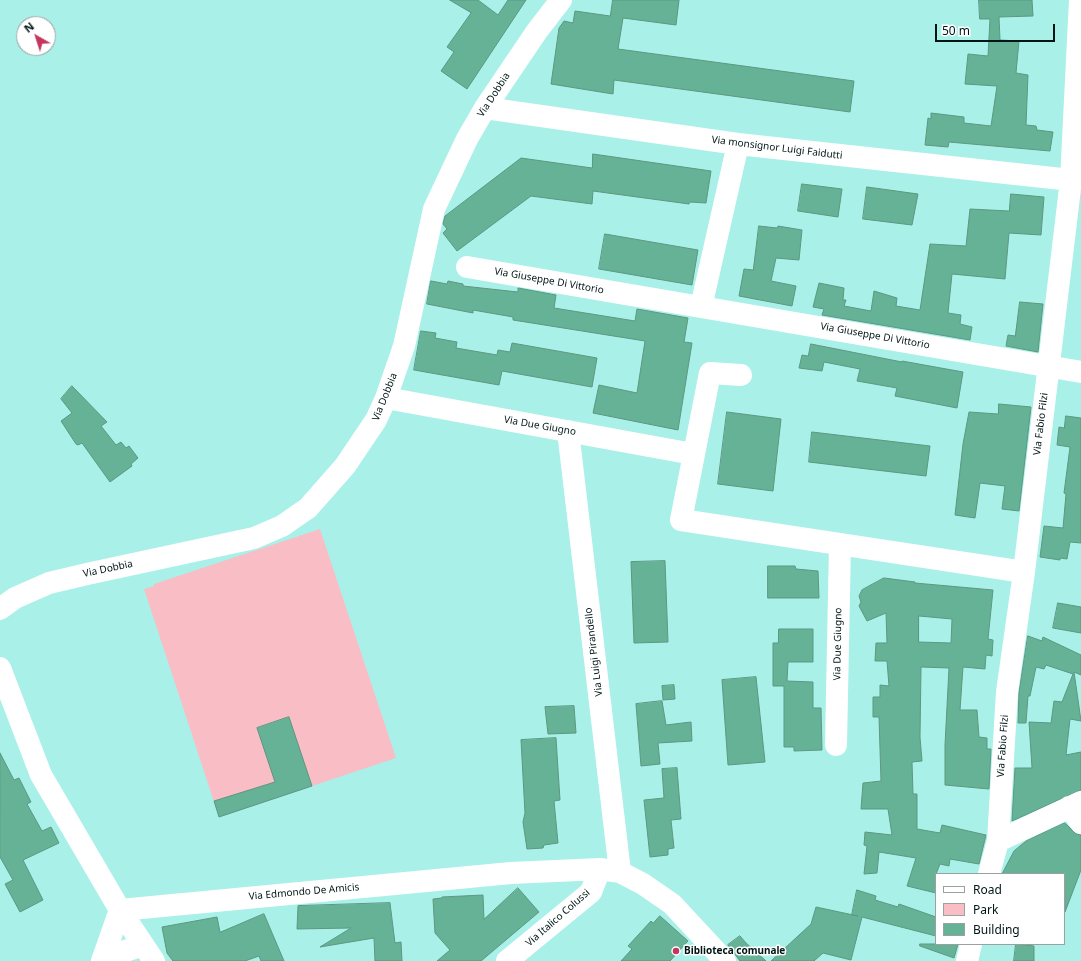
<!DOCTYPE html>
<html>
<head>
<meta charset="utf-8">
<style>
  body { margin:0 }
  #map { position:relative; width:1081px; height:961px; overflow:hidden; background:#a9f0e9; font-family:"Noto Sans",sans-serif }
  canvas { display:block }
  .legend { position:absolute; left:935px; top:873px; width:130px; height:72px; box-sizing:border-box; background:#fff; border:1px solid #99a2a1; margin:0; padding:5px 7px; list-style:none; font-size:12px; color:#001615 }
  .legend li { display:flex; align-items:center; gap:8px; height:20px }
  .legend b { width:20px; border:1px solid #99a2a1 }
  .north { position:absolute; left:16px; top:16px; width:40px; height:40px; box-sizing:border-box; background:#fff; border:1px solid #99a2a1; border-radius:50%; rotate:321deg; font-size:11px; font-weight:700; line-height:16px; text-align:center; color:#001615 }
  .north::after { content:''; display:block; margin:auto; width:14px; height:18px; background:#c4365f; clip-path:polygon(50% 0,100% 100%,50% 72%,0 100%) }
  .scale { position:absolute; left:935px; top:24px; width:120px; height:18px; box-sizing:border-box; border:2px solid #001615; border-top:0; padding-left:5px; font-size:12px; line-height:14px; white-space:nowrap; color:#001615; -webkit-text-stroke:3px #fff; paint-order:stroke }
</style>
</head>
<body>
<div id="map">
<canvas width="1081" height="961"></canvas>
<ul class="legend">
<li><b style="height:5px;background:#fff"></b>Road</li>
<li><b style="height:11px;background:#f9bdc6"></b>Park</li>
<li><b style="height:11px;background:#65b296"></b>Building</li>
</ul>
<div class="north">N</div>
<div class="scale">50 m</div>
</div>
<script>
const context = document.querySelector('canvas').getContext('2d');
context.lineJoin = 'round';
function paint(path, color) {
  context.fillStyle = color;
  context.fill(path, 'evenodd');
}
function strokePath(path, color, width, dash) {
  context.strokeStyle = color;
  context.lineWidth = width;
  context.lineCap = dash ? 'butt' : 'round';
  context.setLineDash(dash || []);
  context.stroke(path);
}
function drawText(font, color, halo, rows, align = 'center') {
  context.font = font + ' "Noto Sans",sans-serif';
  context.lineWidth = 3;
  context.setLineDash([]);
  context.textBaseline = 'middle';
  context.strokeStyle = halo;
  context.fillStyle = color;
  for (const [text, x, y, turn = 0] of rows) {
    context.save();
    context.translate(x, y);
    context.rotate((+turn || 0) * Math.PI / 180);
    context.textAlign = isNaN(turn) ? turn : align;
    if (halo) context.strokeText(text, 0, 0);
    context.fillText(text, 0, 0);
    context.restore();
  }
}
const green = new Path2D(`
  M320 529 396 758 219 817 144 589 154 586V584Z`);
const building = new Path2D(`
  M450 0H478L498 15 508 0H526L467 89 441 71 454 52 447 47 471 13Z
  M613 0H679L676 25 623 18 618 49 854 81 850 112 614 80 613 94 551 84 559 28 564 21 573 23 575 11 610 16Z
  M979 0H1032L1033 16 999 17 1000 40 1019 41 1016 73 1028 75 1026 125 1036 126 1037 130 1053 132 1050 151 949 142 948 147 925 145 928 118 931 119V113L964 117V123L991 126 997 86 965 84 968 54 988 56 990 19H980Z
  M593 154 711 171 706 203 690 202 689 204 593 191 592 204 531 196 457 251 443 233 447 229 443 224 445 216 521 158 592 168Z
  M802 184 842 189 838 217 798 211Z
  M867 187 918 194 912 225 863 219Z
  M1011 194 1044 197 1041 235 1009 233 1005 279 952 274 948 313 961 315 960 324 972 327 970 340 822 315 824 309 813 307 819 283 844 288 843 300H846L844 306 871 311 874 291 897 298 896 306 920 310 930 244 966 246 970 209 1009 211Z
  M759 226 777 228 778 226 802 230 799 260 776 258 771 281 796 286 792 306 739 296 744 269 753 270Z
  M605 234 698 250 692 285 599 269Z
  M431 281 447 284 448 281 463 284V286L518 292V288L556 295 554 308 635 321 637 309 688 318 684 342 692 343 678 430 593 413 599 385 637 393 645 341 513 320V317L473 310V313L427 304Z
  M1020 302 1043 304 1038 352 1006 346 1008 335 1015 336Z
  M421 331 436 333 435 338 457 342 456 348 497 355 498 350 510 352 512 343 597 358 592 387 502 371 499 385 414 370Z
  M811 344 902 362V361L963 372 957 408 895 396 897 388 857 381 860 369 824 362 822 371 799 368 802 355 808 356Z
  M72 386 107 422 101 426 116 445 121 442 126 448 129 446 138 458 131 464 132 466 110 482 82 443 78 445 76 444 61 421 72 413 61 399Z
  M999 404 1031 407 1019 511 1002 509 1005 486 980 483 975 518 955 515 963 444 969 412 998 414Z
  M727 412 781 419 773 491 718 484Z
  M1066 416 1081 418V543L1070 542 1067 559 1060 558V560L1040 557 1044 526 1063 528 1066 494 1064 493 1070 447 1057 445 1059 427 1064 428Z
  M812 432 930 446 926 476 809 462Z
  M665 561 668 642 634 643 631 562Z
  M768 566H795L796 569 818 571 819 598H768Z
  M884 578 915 582V583L993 590 988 639 993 640 992 656 986 655 985 669 963 667 960 710H977L979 737 987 738V749H991L989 789 945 785V745L949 668 921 667 920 737 922 761 912 762 913 794H917V829L940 833 942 825 986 835 979 864 950 859 949 866 940 864 936 874V893L907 886 916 858 879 852 877 873 864 874 867 846 864 845 865 832 892 835 888 809H861L863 783 881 781 879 717H873V697H880V685L889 686 887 661H875L876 643H887L886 613 867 621 859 606 861 602 859 596 862 590ZM919 616 952 619 951 643 919 642Z
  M1058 603 1081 607V633L1053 628Z
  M779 629H813V662H788L787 681 813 682V708H821L822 750 794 751V747H784V686H773V643H778Z
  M1028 636 1042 641 1043 637 1081 655V675L1074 672 1081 721 1070 719 1066 755 1081 752V790L1012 821 1015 768H1032L1029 722 1051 723 1054 701 1062 702 1073 674 1046 665 1044 669 1036 667 1030 696H1028L1026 723H1018L1019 693Z
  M756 677 765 762 728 765 722 680Z
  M674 685 675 699 663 700 662 686Z
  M662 701 666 725 691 722 692 741 658 743 660 764 641 766 636 704Z
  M574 706 576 733 548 734 545 707Z
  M289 717 312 786 219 817 214 801 275 782 257 728Z
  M556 738 560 800 554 801 558 843 544 845 543 848 527 849 523 822 525 813 521 740Z
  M0 753 14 780 19 778 31 802 27 804 42 831 51 827 59 843 23 860 43 900 20 912 5 884 13 880 0 857Z
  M677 768 681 819 671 820 674 848 668 849V855L650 857 644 800 664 798 662 769Z
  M1065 823 1076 834 1081 835V870L1065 912 1064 874H1002L1014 851 1026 841Z
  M518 888 539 912 481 961H437L450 950 435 933 433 899 442 898V897L483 895 484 919Z
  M857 890 876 896 875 900 898 907 899 904 936 917V936L862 917 851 960 823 953 814 961H771L811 924 816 907 858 916 852 915Z
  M390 903 395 943 401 942 402 961H375L374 938 320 947 351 928 297 929 298 906Z
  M264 914 284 961H261L259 956 245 961H173L167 953 162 927 217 917 220 932Z
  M660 916 688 941 670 961H621L632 949 628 946 651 921 653 923Z
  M740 936 746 943 766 961H740L728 945Z
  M920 944H958L954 958 920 946Z
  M1016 944 1034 946V961H1014Z`);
const minor = new Path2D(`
  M485 108 738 144 1071 180
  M467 267 1081 372
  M701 307 738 144
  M741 375 710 373 681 520 1024 572
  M386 398 693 454
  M568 431 620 872
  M0 609 15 598 49 583 87 574 254 538 282 526 308 508 345 466 376 420 386 398 404 346 434 209 467 139 485 108 537 31 561 0
  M0 668 41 775 120 910 154 961
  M836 745 840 544
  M1069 807 1081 823
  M998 841 1081 802
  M989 874 998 841 1007 692 1024 572 1071 180 1080 0
  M120 910 511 873 600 869 620 872 643 884 672 904 725 961
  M105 958 143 945
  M102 961 120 910
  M507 961 591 892 600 869
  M967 961 971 944`);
const markers = [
  [676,951,4,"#c4365f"]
];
const streetNames = [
  ["Via Dobbia",494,95,-57],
  ["Via monsignor Luigi Faidutti",777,148,7],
  ["Via Giuseppe Di Vittorio",549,281,10],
  ["Via Giuseppe Di Vittorio",875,336,10],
  ["Via Dobbia",385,397,-68],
  ["Via Fabio Filzi",1041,424,-83],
  ["Via Due Giugno",540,426,10],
  ["Via Dobbia",108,569,-12],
  ["Via Due Giugno",838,644,-89],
  ["Via Luigi Pirandello",594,652,-97],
  ["Via Fabio Filzi",1003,746,-86],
  ["Via Edmondo De Amicis",304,892,-5],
  ["Via Italico Colussi",558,918,-41]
];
const poiNames = [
  ["Biblioteca comunale",684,951]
];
paint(green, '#f9bdc6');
paint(building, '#65b296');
strokePath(building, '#5d9781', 1);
strokePath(minor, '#fff', 22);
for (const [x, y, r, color] of markers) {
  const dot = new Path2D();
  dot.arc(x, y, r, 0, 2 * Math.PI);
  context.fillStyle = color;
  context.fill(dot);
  strokePath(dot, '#fff', 1.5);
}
drawText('10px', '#001615', '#fff', streetNames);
drawText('bold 10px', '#001615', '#fff', poiNames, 'left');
</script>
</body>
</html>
